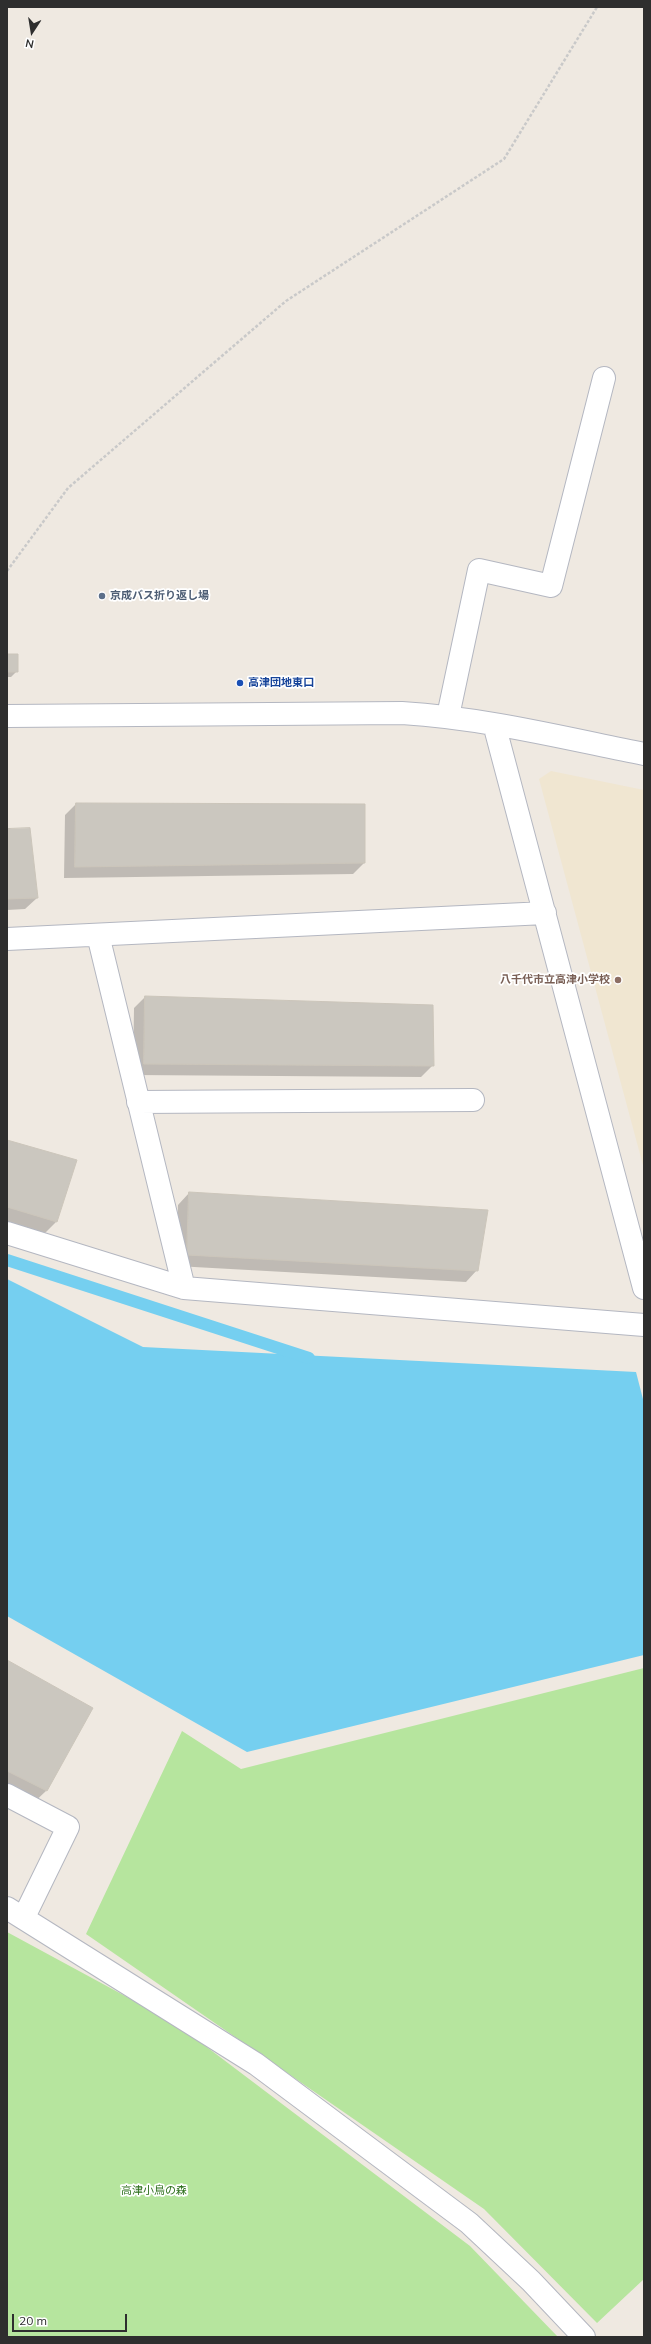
<!DOCTYPE html>
<html>
<head>
<meta charset="utf-8">
<style>
  body { margin:0 }
  #map { position:relative; width:651px; height:2344px; overflow:hidden; background:#efe9e1; font-family:Mulish,sans-serif }
  canvas { display:block }
  .frame { position:absolute; inset:0; border:8px solid #2e2e2e; pointer-events:none }
  .north { position:absolute; left:12px; top:12px; width:40px; height:40px; -webkit-text-stroke:3px #fff; paint-order:stroke; rotate:192deg; font-size:11px; font-weight:700; line-height:16px; text-align:center; color:#2e2e2e }
  .north::after { content:''; display:block; margin:auto; width:14px; height:18px; background:#2e2e2e; clip-path:polygon(50% 0,100% 100%,50% 72%,0 100%) }
  .scale { position:absolute; left:12px; top:2314px; width:115px; height:18px; box-sizing:border-box; border:2px solid #2e2e2e; border-top:0; padding-left:5px; font-size:12px; line-height:14px; white-space:nowrap; color:#2e2e2e; -webkit-text-stroke:3px #fff; paint-order:stroke }
</style>
</head>
<body>
<div id="map">
<canvas width="651" height="2344"></canvas>
<div class="frame"></div>
<div class="north">N</div>
<div class="scale">20 m</div>
</div>
<script>
const context = document.querySelector('canvas').getContext('2d');
context.lineJoin = 'round';
function paint(path, color) {
  context.fillStyle = color;
  context.fill(path, 'evenodd');
}
function strokePath(path, color, width, dash) {
  context.strokeStyle = color;
  context.lineWidth = width;
  context.lineCap = dash ? 'butt' : 'round';
  context.setLineDash(dash || []);
  context.stroke(path);
}
function drawText(font, color, halo, rows, align = 'center') {
  context.font = font + ' Mulish,"Noto Sans JP",sans-serif';
  context.lineWidth = 3.5;
  context.setLineDash([]);
  context.textBaseline = 'middle';
  context.strokeStyle = halo;
  context.fillStyle = color;
  for (const [text, x, y, turn = 0] of rows) {
    context.save();
    context.translate(x, y);
    context.rotate((+turn || 0) * Math.PI / 180);
    context.textAlign = isNaN(turn) ? turn : align;
    if (halo) context.strokeText(text, 0, 0);
    context.fillText(text, 0, 0);
    context.restore();
  }
}
const education = new Path2D(`
  M551 771 644 790V1169L539 779Z`);
const green = new Path2D(`
  M644 1668V2279L597 2323 484 2209 86 1934 182 1731 241 1769Z
  M7 1932 175 2023 470 2246 558 2337H7Z`);
const water = new Path2D(`
  M7 1279 143 1347 636 1372 644 1403V1655L247 1752 7 1616Z`);
const shadow = new Path2D(`
  M7 655 17 671 11 677H7Z
  M76 804 364 863 353 874 64 878 65 815Z
  M7 830 37 898 25 909 7 910Z
  M145 997 433 1065 421 1077 133 1075 134 1008Z
  M7 1141 76 1161 56 1222 45 1233 7 1222Z
  M189 1193 477 1270 466 1282 176 1266 178 1205Z
  M7 1661 91 1709 46 1791 27 1809 7 1799Z`);
const stream = new Path2D(`
  M7 1260 309 1358`);
const building = new Path2D(`
  M7 654H18V672H7Z
  M76 803 365 804V863L75 867Z
  M30 828 38 898 7 899V829Z
  M145 996 433 1005 434 1066 144 1064Z
  M7 1140 77 1160 57 1222 7 1207Z
  M189 1192 488 1210 478 1271 187 1255Z
  M7 1660 93 1708 47 1791 7 1771Z`);
const path = new Path2D(`
  M7 571 68 488 286 301 504 159 597 7`);
const minor = new Path2D(`
  M7 716 402 713C484 718 564 738 644 754
  M448 716 479 570 551 586 604 378
  M494 724 644 1288
  M98 935 184 1288
  M7 939 545 913
  M138 1102 473 1100
  M7 1233 184 1288 644 1325
  M7 1795 68 1827 24 1917
  M7 1908 256 2064 469 2223 531 2281 584 2337`);
const markers = [
  [102,596,4,"#5c6f8a"],
  [240,683,4,"#1a4fb4"],
  [618,980,4,"#8d6e63"]
];
const serviceNames = [
  ["京成バス折り返し場",110,596]
];
const transitNames = [
  ["高津団地東口",248,683]
];
const educationNames = [
  ["八千代市立高津小学校",610,980]
];
const parkNames = [
  ["高津小鳥の森",154,2191]
];
paint(education, '#f0e6d1');
paint(green, '#b6e59e');
paint(water, '#75cff0');
paint(shadow, '#0003');
strokePath(stream, '#75cff0', 12);
paint(building, '#cbc7bf');
strokePath(building, '#cbc5ba', 1);
strokePath(minor, '#b4b7c1', 24);
strokePath(path, '#c9c9c9', 2.5, [3, 2]);
strokePath(minor, '#fff', 22);
for (const [x, y, r, color] of markers) {
  const dot = new Path2D();
  dot.arc(x, y, r, 0, 2 * Math.PI);
  context.fillStyle = color;
  context.fill(dot);
  strokePath(dot, '#fff', 1.5);
}
drawText('bold 11px', '#4e5e75', '#fff', serviceNames, 'left');
drawText('bold 11px', '#164399', '#fff', transitNames, 'left');
drawText('bold 11px', '#785e54', '#fff', educationNames, 'right');
drawText('11px', '#2c6e1b', '#fff', parkNames);
</script>
</body>
</html>
